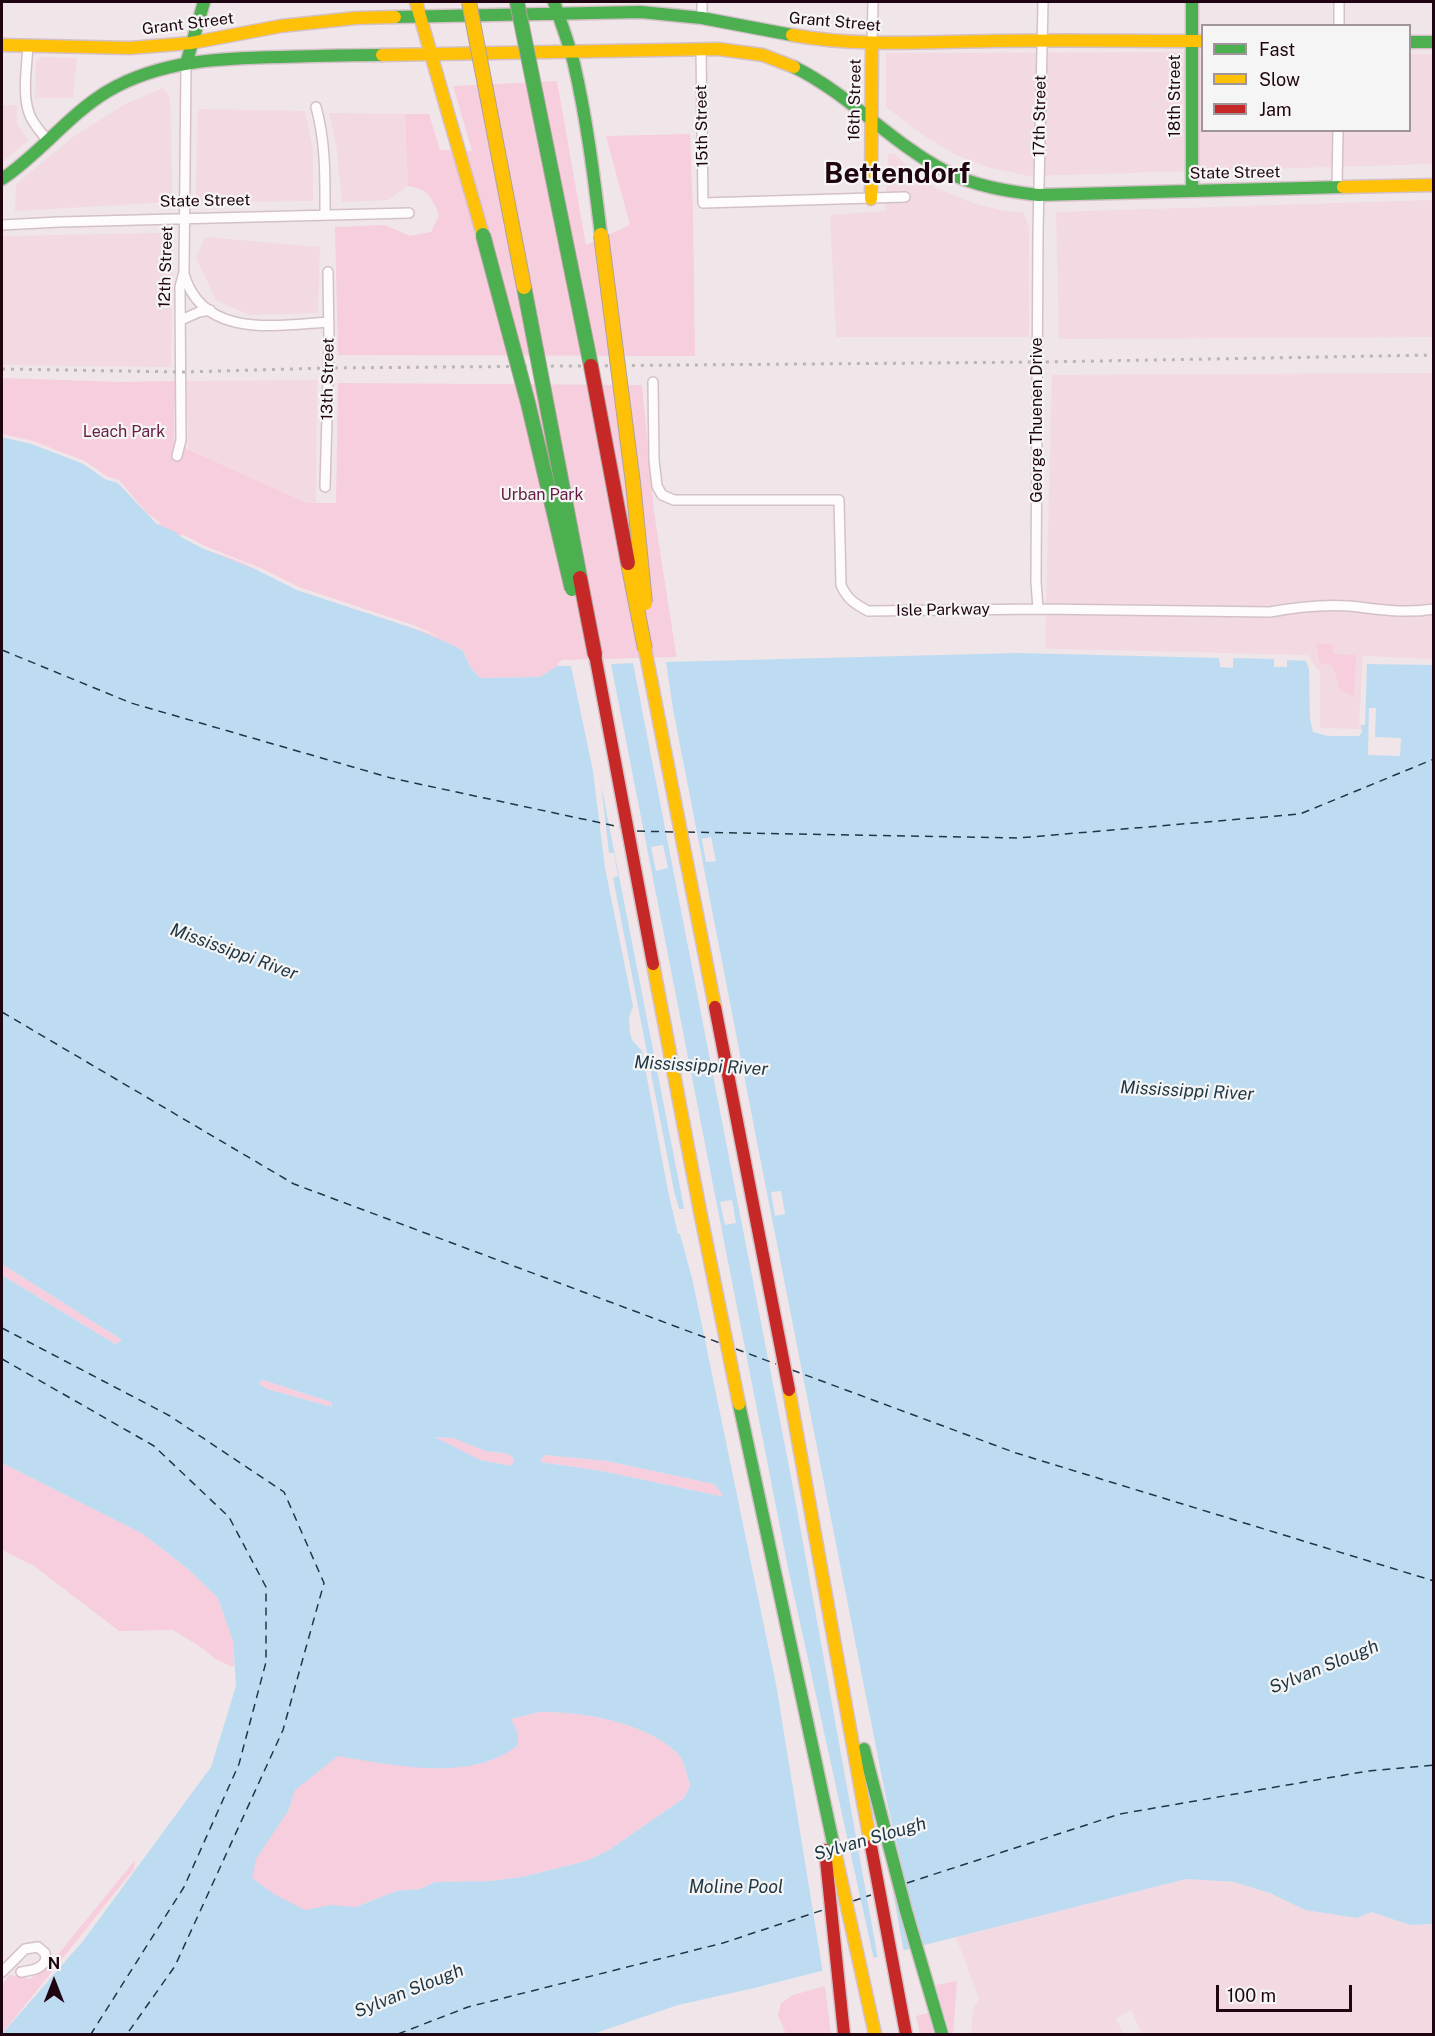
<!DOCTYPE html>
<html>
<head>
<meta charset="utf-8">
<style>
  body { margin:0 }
  #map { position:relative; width:1435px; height:2036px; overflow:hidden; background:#f0e6e9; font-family:"Public Sans",sans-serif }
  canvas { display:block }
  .frame { position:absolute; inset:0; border:3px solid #1f0411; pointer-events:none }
  .legend { position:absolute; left:1201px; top:24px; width:210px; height:108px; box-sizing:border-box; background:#f5f5f5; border:2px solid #9f959a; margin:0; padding:8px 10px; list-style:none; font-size:18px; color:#1f0411 }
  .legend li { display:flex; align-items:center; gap:12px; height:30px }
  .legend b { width:30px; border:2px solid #9f959a }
  .north { position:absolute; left:24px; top:1952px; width:60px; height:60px; -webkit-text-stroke:4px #f5f5f5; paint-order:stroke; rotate:0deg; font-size:16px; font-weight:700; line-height:24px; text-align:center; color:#1f0411 }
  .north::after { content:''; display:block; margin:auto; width:21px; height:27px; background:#1f0411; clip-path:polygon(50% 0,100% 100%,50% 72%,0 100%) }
  .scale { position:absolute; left:1216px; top:1985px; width:136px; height:27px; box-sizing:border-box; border:3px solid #1f0411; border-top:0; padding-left:8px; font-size:18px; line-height:21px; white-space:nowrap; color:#1f0411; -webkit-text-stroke:4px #f5f5f5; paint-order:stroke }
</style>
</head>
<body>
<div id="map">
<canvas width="1435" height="2036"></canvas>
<div class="frame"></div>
<ul class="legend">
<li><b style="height:8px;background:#4caf50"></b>Fast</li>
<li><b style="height:8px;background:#ffc107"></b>Slow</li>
<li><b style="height:8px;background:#c62828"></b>Jam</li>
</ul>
<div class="north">N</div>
<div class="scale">100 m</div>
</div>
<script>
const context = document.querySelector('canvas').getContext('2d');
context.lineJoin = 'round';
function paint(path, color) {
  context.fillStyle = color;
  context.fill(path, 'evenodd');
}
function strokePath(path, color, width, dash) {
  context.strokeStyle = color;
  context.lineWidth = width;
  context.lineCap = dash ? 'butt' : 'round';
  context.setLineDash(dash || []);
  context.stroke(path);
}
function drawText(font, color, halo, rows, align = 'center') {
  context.font = font + ' "Public Sans",sans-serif';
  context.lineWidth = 4.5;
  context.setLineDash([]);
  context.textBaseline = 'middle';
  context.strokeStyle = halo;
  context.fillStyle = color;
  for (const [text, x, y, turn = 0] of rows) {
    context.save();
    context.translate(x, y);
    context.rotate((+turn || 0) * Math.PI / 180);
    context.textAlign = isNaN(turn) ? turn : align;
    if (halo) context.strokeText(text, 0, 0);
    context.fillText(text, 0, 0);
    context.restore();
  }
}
const built = new Path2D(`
  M1202 52V130H1410V54H1433V164L1029 176 987 167 956 155 929 139 886 107V53Z
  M42 57 77 58 73 98H35L36 62Z
  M163 88 169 95 171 106 172 202 15 211 16 184 73 137 123 105Z
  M2 105H17V124L29 140 2 162Z
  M199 109 305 111 313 149V201L196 202 197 120Z
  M329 113 405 114 408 186 388 200 342 202 336 144Z
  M888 153 895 154 915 173 936 188 976 204 1006 211 1023 212 1029 227V337H836L830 215 885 211Z
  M1433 200V337L1059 339 1056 212Z
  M163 233 173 241 171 367 2 365V236Z
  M205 237 320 247 318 313 249 315 216 300 196 258Z
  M1433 373V662L1362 732 1317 731 1045 651 1052 375Z
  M317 380 316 503H307L188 449 187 381Z
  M1186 1879 1234 1882 1270 1893 1305 1910 1357 1918 1371 1912 1410 1925 1433 1924V2034H1142L1131 2010 1116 2018 1124 2034H971L973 2009 979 1999 956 1937Z`);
const green = new Path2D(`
  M557 81 586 245 630 225 606 136 690 134 693 214 695 356 338 355 335 227 385 225 410 236 431 232 439 215C431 196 429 190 408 186L405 114H429L440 150 472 151 453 86Z
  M2 378 121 382 175 381 174 443 307 503H336L338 383 642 385 654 512 677 660 562 663 540 677 480 678 470 667 463 651 455 646 396 623 425 652 204 549 164 527V528L157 524 118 483 84 464 32 444 2 437Z
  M1316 643 1333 645V654L1356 655 1354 697 1340 690 1334 669 1331 665 1320 663Z
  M2 1264 122 1340 115 1344 2 1275Z
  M263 1380 331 1402 332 1407 267 1389 257 1383Z
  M433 1437 453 1438 486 1451 509 1454 514 1460 512 1466 479 1460Z
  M543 1455 607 1461 714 1484 724 1495 720 1496 602 1471 540 1462Z
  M2 1463 143 1534 188 1569 218 1598 233 1641 234 1666H230L214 1658 202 1648 173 1630 119 1631 34 1566 2 1550Z
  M539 1712C580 1711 645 1722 676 1752 684 1759 687 1775 690 1786L684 1798 609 1850 586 1861 522 1877 490 1881 435 1882 420 1889 396 1891 356 1907 312 1915 242 1883 306 1742 511 1719Z
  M135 1860 134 1869 2 2034V1985L9 1975 30 1979 51 1963Z
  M957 1981 953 2034H950L936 1985Z
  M825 1986 831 2034H786L778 2015 781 2003 793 1995Z
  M928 2013 934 2034H920L916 2016Z`);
const water = new Path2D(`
  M2 437 32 444 84 464 105 479 118 483 157 524 178 533V535L204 549 262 572 297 590 415 629 455 646 463 651 470 667 480 678 540 677 562 663 1018 651 1307 658 1317 672V731L1361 732 1365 659 1433 662V1924L1410 1925 1371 1912 1357 1918 1305 1910 1270 1893 1234 1882 1186 1879 750 1989 678 2005 593 2034H2L83 1941 211 1767 236 1686 233 1641 218 1598 188 1569 143 1534 2 1463V1275L115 1344 122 1340 2 1264ZM263 1380 331 1402 332 1407 267 1389 258 1383ZM435 1437 453 1438 486 1451 509 1454 514 1460 512 1466 480 1460ZM544 1455 607 1461 714 1484 723 1495 720 1496 602 1471 540 1462ZM539 1712C580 1711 645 1722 676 1752 684 1759 687 1775 690 1786L684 1798 609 1850 586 1861 522 1877 490 1881 435 1882 420 1889 396 1891 356 1907 330 1905 305 1910 274 1894 252 1878 256 1859 288 1811 295 1790 338 1756C392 1765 472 1783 518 1745V1733L511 1719Z`);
const pier = new Path2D(`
  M2 434 33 441 85 461 106 476 119 480 148 514 161 523 157 524 118 483 105 479 84 464 32 444 2 437Z
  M182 534 205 546 263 569 299 587 416 626 440 637 297 590 239 561 204 549 181 537Z
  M1018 648 1307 655 1320 672V728L1362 729V732L1359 736H1328L1313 732 1310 719 1309 669 1306 661 1287 660V667H1274V659L1233 658V668L1220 667 1219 658 1018 653 666 662 673 709 763 1173 886 1798 902 1866 891 1881 904 1953 878 1959 792 1482 633 663 611 664 788 1568 874 1960 823 1973 776 1684 693 1282 680 1234H678L668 1191 642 1051 632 1040 630 1033 629 1017 633 1006 605 868 593 771 571 666H559L557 664 562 660ZM601 784 684 1208V1209H679L674 1191 613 878 618 876 614 853H609Z
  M1363 656 1434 659 1433 665 1367 664 1365 725H1359Z
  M1369 708H1376L1375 737 1401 738 1400 756 1368 755Z
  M711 837 716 861 706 862 702 839Z
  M663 845 668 868 656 871 651 847Z
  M781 1191 785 1214 775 1216 771 1192Z
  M732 1200 736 1223 725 1225 720 1202Z`);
const ferry = new Path2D(`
  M2 650 131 703 391 778 620 827
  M637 831 674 832
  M687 832 1018 838 1300 814 1434 759
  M2 1012 294 1184 720 1343
  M2 1328 170 1416 284 1492 324 1583 283 1730 175 1966 127 2034
  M736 1349 776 1364
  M2 1359 154 1446 229 1517 266 1587V1662L239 1764 184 1887 91 2034
  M792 1370 1016 1453 1434 1581
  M907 1883 1120 1814 1368 1771 1434 1765
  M853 1901 871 1895
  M398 2034 468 2007 723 1943 823 1910`);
const street = new Path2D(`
  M702 18V2
  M1339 26V2
  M872 43 873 2
  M28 45C27 66 22 93 29 113 32 123 41 132 48 141
  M701 49 703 203 905 197
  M316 107C326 143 325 179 325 215
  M1337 187 1338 130
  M2 225 59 222 409 213
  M1038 231 1043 2
  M184 274C203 340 278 325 329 322
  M181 320 199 312 210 310
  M653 382 654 460 657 486 662 495 674 500H839L841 585C847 599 855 604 868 611L1038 609 1270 612C1297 607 1322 604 1349 606 1379 609 1403 614 1434 609
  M177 456 181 440 180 287 184 272 186 64
  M325 487 329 344 328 272
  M1036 582 1038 609
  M2 1972 25 1949 38 1947 45 1953 46 1960C40 1970 32 1970 21 1972`);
const fast = new Path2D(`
  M554 2C561 23 569 43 574 64 587 120 594 178 601 235
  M1192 2V191
  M395 17 641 12 702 18 792 35
  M1410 42H1434
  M186 64 204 2
  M794 67C849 94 890 142 945 171 974 186 1006 191 1038 195L1343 187
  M2 179C40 154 68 115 108 91 161 60 222 58 281 57 315 56 349 55 382 55
  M739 1404 835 1852
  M864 1749 906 1911 942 2034`);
const slow = new Path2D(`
  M416 2 483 235
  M792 35C858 47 925 42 992 41 1062 40 1132 41 1202 41
  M2 45 130 48 191 43 281 26 356 18 395 17
  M382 55 718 49 763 55 794 67
  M1343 187 1434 185
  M871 199 872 43
  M645 649 715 1007
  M653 964 700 1211 739 1404
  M789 1390 871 1846
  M835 1852 875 2034`);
const jam = new Path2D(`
  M595 655 653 964
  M715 1007 789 1390
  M871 1846 906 2034
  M825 1850 844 2034`);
const rail = new Path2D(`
  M2 369 181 372 329 368 1042 362 1434 355`);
const streetBridge = new Path2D(`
  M1036 582 1038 231`);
const fastBridge = new Path2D(`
  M517 2 591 366
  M483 235 528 403 572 589
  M524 287 580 578`);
const slowBridge = new Path2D(`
  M469 2 524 287
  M601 235 633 483 645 603
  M628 563 645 649`);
const jamBridge = new Path2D(`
  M591 366 628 563
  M580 578 595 655`);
const streetNames = [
  ["Grant Street",835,22,5],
  ["Grant Street",188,24,-7],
  ["18th Street",1175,96,-90],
  ["16th Street",855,100,-89],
  ["17th Street",1040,116,-89],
  ["15th Street",702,126,-91],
  ["State Street",1235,173,-1],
  ["State Street",205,201,-1],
  ["12th Street",166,267,-88],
  ["13th Street",328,379,-89],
  ["George Thuenen Drive",1037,420,-90],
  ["Isle Parkway",943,610,-1]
];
const parkNames = [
  ["Leach Park",124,432],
  ["Urban Park",542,495]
];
const waterNames = [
  ["Mississippi River",234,952,20],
  ["Mississippi River",701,1066,3],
  ["Mississippi River",1187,1091,3],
  ["Sylvan Slough",1324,1667,-22],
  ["Sylvan Slough",870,1839,-16],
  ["Moline Pool",736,1887],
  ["Sylvan Slough",409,1991,-22]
];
const townNames = [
  ["Bettendorf",897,174]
];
paint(built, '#f2d9e2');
paint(green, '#f7cedd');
paint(water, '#bedcf1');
paint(pier, '#f0e6e9');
strokePath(ferry, '#1f3744', 1.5, [8, 6]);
strokePath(street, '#d4c1c8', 12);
strokePath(fast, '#d4c1c8', 15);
strokePath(slow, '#d4c1c8', 15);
strokePath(jam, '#d4c1c8', 15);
strokePath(street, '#fdfbfc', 9);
strokePath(fast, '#4caf50', 12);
strokePath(slow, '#ffc107', 12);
strokePath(jam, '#c62828', 12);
strokePath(rail, '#bab5b7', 3, [3, 6]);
strokePath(streetBridge, '#d4c1c8', 12, []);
strokePath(fastBridge, '#b0a29f', 16, []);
strokePath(slowBridge, '#b0a29f', 16, []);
strokePath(jamBridge, '#b0a29f', 16, []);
strokePath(streetBridge, '#fdfbfc', 9);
strokePath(fastBridge, '#4caf50', 14);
strokePath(slowBridge, '#ffc107', 14);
strokePath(jamBridge, '#c62828', 14);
drawText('16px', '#1f0411', '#f5f5f5', streetNames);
drawText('16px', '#661b41', '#f5f5f5', parkNames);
drawText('italic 18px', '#1f3744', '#f5f5f5', waterNames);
drawText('bold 28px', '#1f0411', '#f5f5f5', townNames);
</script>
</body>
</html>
